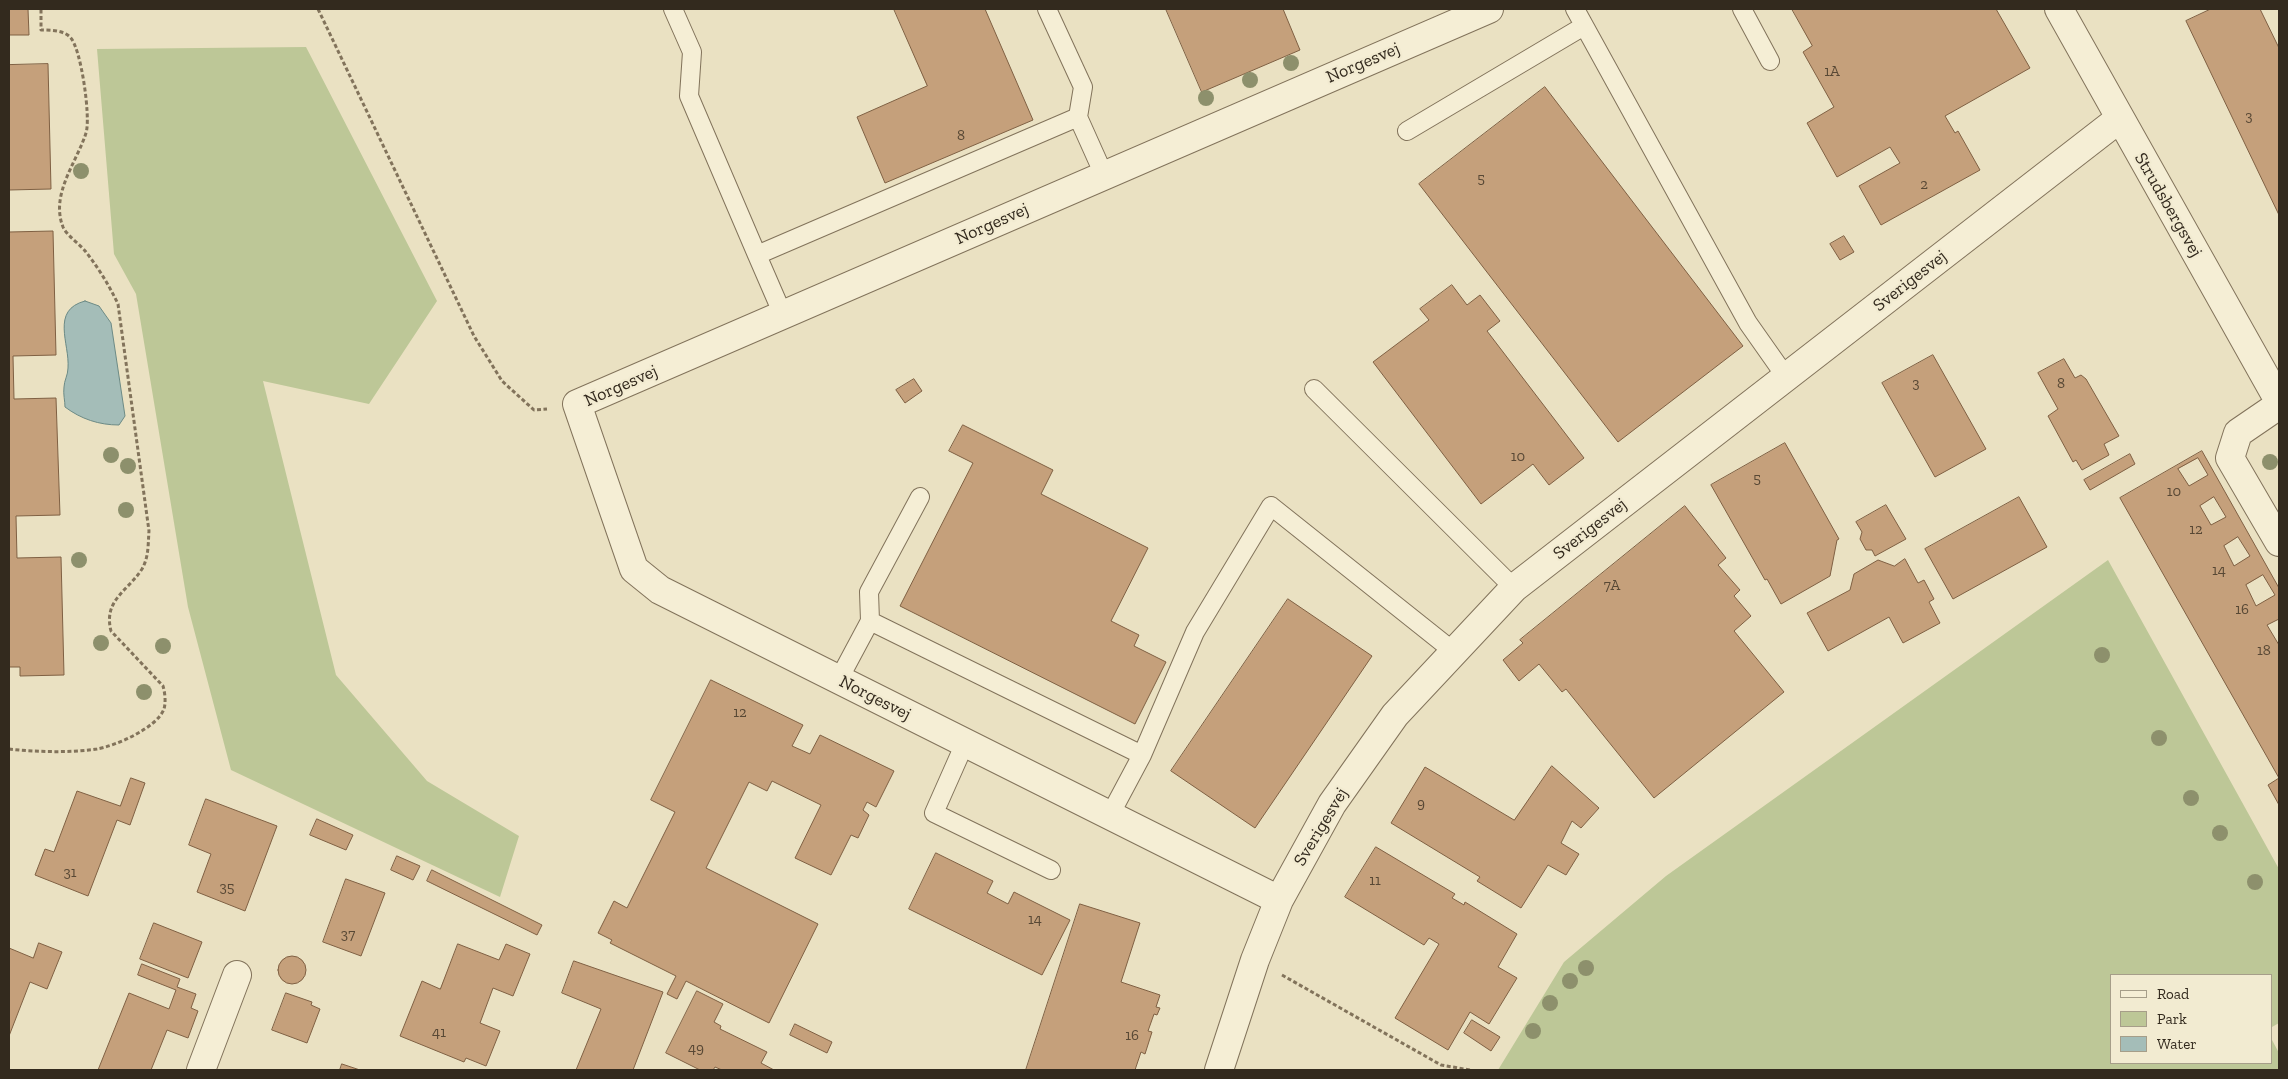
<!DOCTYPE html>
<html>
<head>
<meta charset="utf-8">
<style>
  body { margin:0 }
  #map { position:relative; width:2288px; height:1079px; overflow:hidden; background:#eae1c2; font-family:"Zilla Slab",serif }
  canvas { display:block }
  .frame { position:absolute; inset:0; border:10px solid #332a1e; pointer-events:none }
  .legend { position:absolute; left:2110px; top:974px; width:162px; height:90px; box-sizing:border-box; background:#f2ebd1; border:1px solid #a69e89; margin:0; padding:6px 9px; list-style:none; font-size:15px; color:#332a1e }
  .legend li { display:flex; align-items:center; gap:10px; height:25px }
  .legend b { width:25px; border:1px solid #a69e89 }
</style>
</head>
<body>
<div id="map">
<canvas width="2288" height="1079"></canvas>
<div class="frame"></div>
<ul class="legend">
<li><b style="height:6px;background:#f5eed5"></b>Road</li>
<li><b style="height:14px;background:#bdc797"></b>Park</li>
<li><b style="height:14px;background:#a4bdb8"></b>Water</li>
</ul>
</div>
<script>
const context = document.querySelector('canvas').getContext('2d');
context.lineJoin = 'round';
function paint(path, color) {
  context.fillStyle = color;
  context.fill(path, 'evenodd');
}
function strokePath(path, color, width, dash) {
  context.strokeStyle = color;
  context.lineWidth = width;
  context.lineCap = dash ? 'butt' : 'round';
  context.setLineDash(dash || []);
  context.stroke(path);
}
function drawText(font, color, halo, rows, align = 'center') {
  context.font = font + ' "Zilla Slab",serif';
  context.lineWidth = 4.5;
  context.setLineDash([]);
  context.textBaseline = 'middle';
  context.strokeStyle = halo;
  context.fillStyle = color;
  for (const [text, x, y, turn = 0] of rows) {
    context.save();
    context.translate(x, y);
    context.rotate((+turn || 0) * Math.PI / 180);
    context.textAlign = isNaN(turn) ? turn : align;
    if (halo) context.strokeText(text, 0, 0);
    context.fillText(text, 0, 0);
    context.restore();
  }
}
const green = new Path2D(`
  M306 47 437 301 369 404 263 381 336 675 427 781 519 836 500 897 231 770 188 607 136 294 114 254 97 49Z
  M2108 560 2279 869V1023L2272 1027V975H2112V1063H2272V1040L2279 1053V1070H1498L1564 962 1666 876Z`);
const water = new Path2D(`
  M85 301 99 306 111 323 125 416 119 425C99 425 81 419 65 407 65 401 63 394 64 387 64 381 68 375 68 368 70 344 50 310 85 301Z`);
const building = new Path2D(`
  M9 9H28L29 35H9Z
  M894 9H985L1033 120 885 183 857 117 927 86Z
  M1166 9H1283L1300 50 1202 92Z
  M1792 9H1996L2030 68 1945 116 1955 133 1958 131 1980 170 1881 225 1859 186 1900 163 1890 147 1837 177 1807 123 1834 107 1803 52 1812 46Z
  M2211 9H2260L2279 48V215L2186 21Z
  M48 64 51 189 9 190V65Z
  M1545 87 1743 346 1618 442 1419 184Z
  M9 227V232L53 231 56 355 13 356 14 399 56 398 60 515 16 516 17 558 61 557 64 675 20 676V667H9Z
  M1844 236 1854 252 1840 260 1830 244Z
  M1452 285 1467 305 1480 295 1500 321 1487 331 1584 458 1549 485 1533 464 1481 504 1373 362 1429 320 1420 309Z
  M1933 355 1986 449 1935 477 1882 383Z
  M2064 359 2075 378 2081 375 2086 379 2119 436 2104 444 2109 455 2082 470 2076 460 2073 462 2048 416 2058 409 2038 373Z
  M914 379 922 391 905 403 896 390Z
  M963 425 1053 470 1041 494 1148 548 1111 621 1139 635 1134 646 1166 662 1135 724 900 606 973 463 949 451Z
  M1785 443 1839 539 1837 540 1830 576 1781 604 1767 579 1765 580 1711 485Z
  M2202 451 2279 588V619L2267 625 2279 645V805L2268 785 2279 778 2120 498ZM2198 458 2208 475 2189 486 2178 469ZM2214 497 2226 517 2211 525 2200 506ZM2238 537 2250 556 2234 566 2224 546ZM2263 575 2275 595 2256 606 2246 585Z
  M2130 454 2135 464 2090 490 2084 480Z
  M2019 497 2047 547 1953 599 1925 549Z
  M1886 505 1906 539 1875 556 1872 550H1866L1860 539 1862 532 1856 522Z
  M1685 506 1726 558 1718 565 1740 590 1734 596 1751 616 1734 631 1784 692 1654 798 1566 689 1562 692 1539 664 1519 681 1503 660 1523 643 1520 640Z
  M1905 559 1918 583 1924 580 1934 599 1929 602 1940 623 1903 643 1889 617 1828 651 1807 613 1850 590 1854 574 1878 560 1894 566Z
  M1288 599 1372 656 1255 828 1171 771Z
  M711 680 803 725 792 746 810 754 820 735 894 771 876 807 867 802 863 810 869 815 858 838 851 835 831 875 795 858 821 805 772 781 767 791 749 782 706 868 818 924 769 1023 686 981 677 999 667 994 676 976 610 943 612 940 598 933 614 901 627 908 675 812 651 800Z
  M1552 766 1599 808 1581 828 1572 821 1561 843 1579 854 1566 875 1548 865 1521 908 1477 881 1480 877 1391 823 1425 767 1514 820Z
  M131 778 145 783 130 825 117 820 88 896 35 875 45 849 54 852 77 791 120 806Z
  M206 799 277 826 245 911 197 892 211 854 189 845Z
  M317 819 353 835 346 850 310 835Z
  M1376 847 1455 894 1452 898 1464 905 1465 902 1517 934 1498 967 1517 978 1489 1024 1470 1012 1448 1050 1395 1018 1439 944 1429 938 1424 945 1345 897Z
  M936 853 993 881 987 893 1008 904 1014 892 1070 920 1042 975 909 909Z
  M397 856 420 866 413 880 391 870Z
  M432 870 542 925 537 935 427 881Z
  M346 879 385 893 361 956 323 942Z
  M1080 904 1140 923 1121 982 1160 995 1156 1007 1160 1008 1157 1015 1154 1014 1148 1031 1152 1032 1145 1054 1141 1052 1135 1070H1026Z
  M154 923 202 942 188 978 140 959Z
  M39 943 62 952 47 989 30 982 9 1036V948L33 958Z
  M458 944 499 960 506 944 530 954 513 996 493 988 480 1023 500 1031 486 1066 466 1058 464 1062 400 1036 422 981 440 989Z
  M278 970a14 14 0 1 1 28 0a14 14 0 1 1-28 0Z
  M574 961 663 992 633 1070H576L601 1009 562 993Z
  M142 964 180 979 177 987 196 994 191 1008 198 1011 188 1038 167 1030 151 1070H98L129 993 169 1009 176 990 138 975Z
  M697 991 723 1004 714 1022 721 1026 720 1029 767 1052 761 1063 774 1070H722L715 1067 713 1070H700L666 1053Z
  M286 993 312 1002 311 1005 320 1009 307 1043 272 1030Z
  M1472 1020 1500 1037 1491 1051 1464 1033Z
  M795 1024 832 1042 827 1053 790 1035Z
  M342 1064 360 1070H340Z`);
const path = new Path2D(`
  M318 9 474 336 502 381 534 410 547 409
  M9 749C37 752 68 753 97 749 115 746 157 728 164 709 166 702 165 693 163 686L111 631C103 600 128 591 142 569 149 557 148 543 149 531L118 304C109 285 99 269 86 252 80 244 67 236 63 227 50 194 77 162 86 133 91 118 81 47 70 37 63 30 50 30 41 30V9
  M1282 975 1441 1065 1470 1070`);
const service = new Path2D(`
  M673 9 692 52 689 96 757 255
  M1047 9 1083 87 1078 117
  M1575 9 1748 323 1786 377
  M1742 9 1770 61
  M1407 131 1584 26
  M783 315 757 255 1078 117 1104 175
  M1314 389 1514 588
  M870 621 869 592 920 497
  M839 679 870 621 1142 755
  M965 743 934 813 1051 870
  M1110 815 1142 755 1195 632 1271 506 1453 651`);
const minor = new Path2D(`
  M2059 9 2279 401
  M2279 405 2238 433 2230 458 2279 542
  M1279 900 660 590 634 569 577 404 1489 9
  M201 1070 237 975
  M1219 1070 1255 960 1279 900 1332 804 1395 715 1514 588 2119 119`);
const trees = [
  [1291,63],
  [1250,80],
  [1206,98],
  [81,171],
  [111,455],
  [2270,462],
  [128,466],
  [126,510],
  [79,560],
  [101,643],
  [163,646],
  [2102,655],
  [144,692],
  [2159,738],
  [2191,798],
  [2220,833],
  [2255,882],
  [1586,968],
  [1570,981],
  [1550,1003],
  [1533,1031]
];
const numberNames = [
  ["1A",1832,72],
  ["3",2249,117],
  ["8",961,136],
  ["5",1481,179],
  ["2",1924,185],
  ["3",1916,384],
  ["8",2061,384],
  ["10",1518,457],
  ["5",1757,479],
  ["10",2174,492],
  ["12",2196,530],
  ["14",2219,571],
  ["7A",1612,586],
  ["16",2242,610],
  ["18",2264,651],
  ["12",740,713],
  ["9",1421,804],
  ["31",70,873],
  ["11",1375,881],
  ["35",227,888],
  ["14",1035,920],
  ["37",348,935],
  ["41",439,1033],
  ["16",1132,1036],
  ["49",696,1049]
];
const streetNames = [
  ["Norgesvej",1363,63,-23],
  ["Strudsbergsvej",2168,205,60],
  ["Norgesvej",992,224,-24],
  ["Sverigesvej",1910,281,-38],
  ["Norgesvej",621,386,-24],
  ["Sverigesvej",1590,529,-38],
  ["Norgesvej",875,698,27],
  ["Sverigesvej",1321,827,-59]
];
paint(green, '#bdc797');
paint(water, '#a4bdb8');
strokePath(water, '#6c8a85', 1);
paint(building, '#c5a07b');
strokePath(building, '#7f6043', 1);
strokePath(service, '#82735b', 20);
strokePath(minor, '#82735b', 30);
strokePath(path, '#82735b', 3, [4, 2.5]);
strokePath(service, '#f5eed5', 18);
strokePath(minor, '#f5eed5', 28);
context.fillStyle = '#8d906c';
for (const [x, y] of trees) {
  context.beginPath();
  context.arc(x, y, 8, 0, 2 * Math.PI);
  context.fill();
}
drawText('15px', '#584835', null, numberNames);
drawText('18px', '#332a1e', '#f2ebd1', streetNames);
</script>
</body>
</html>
